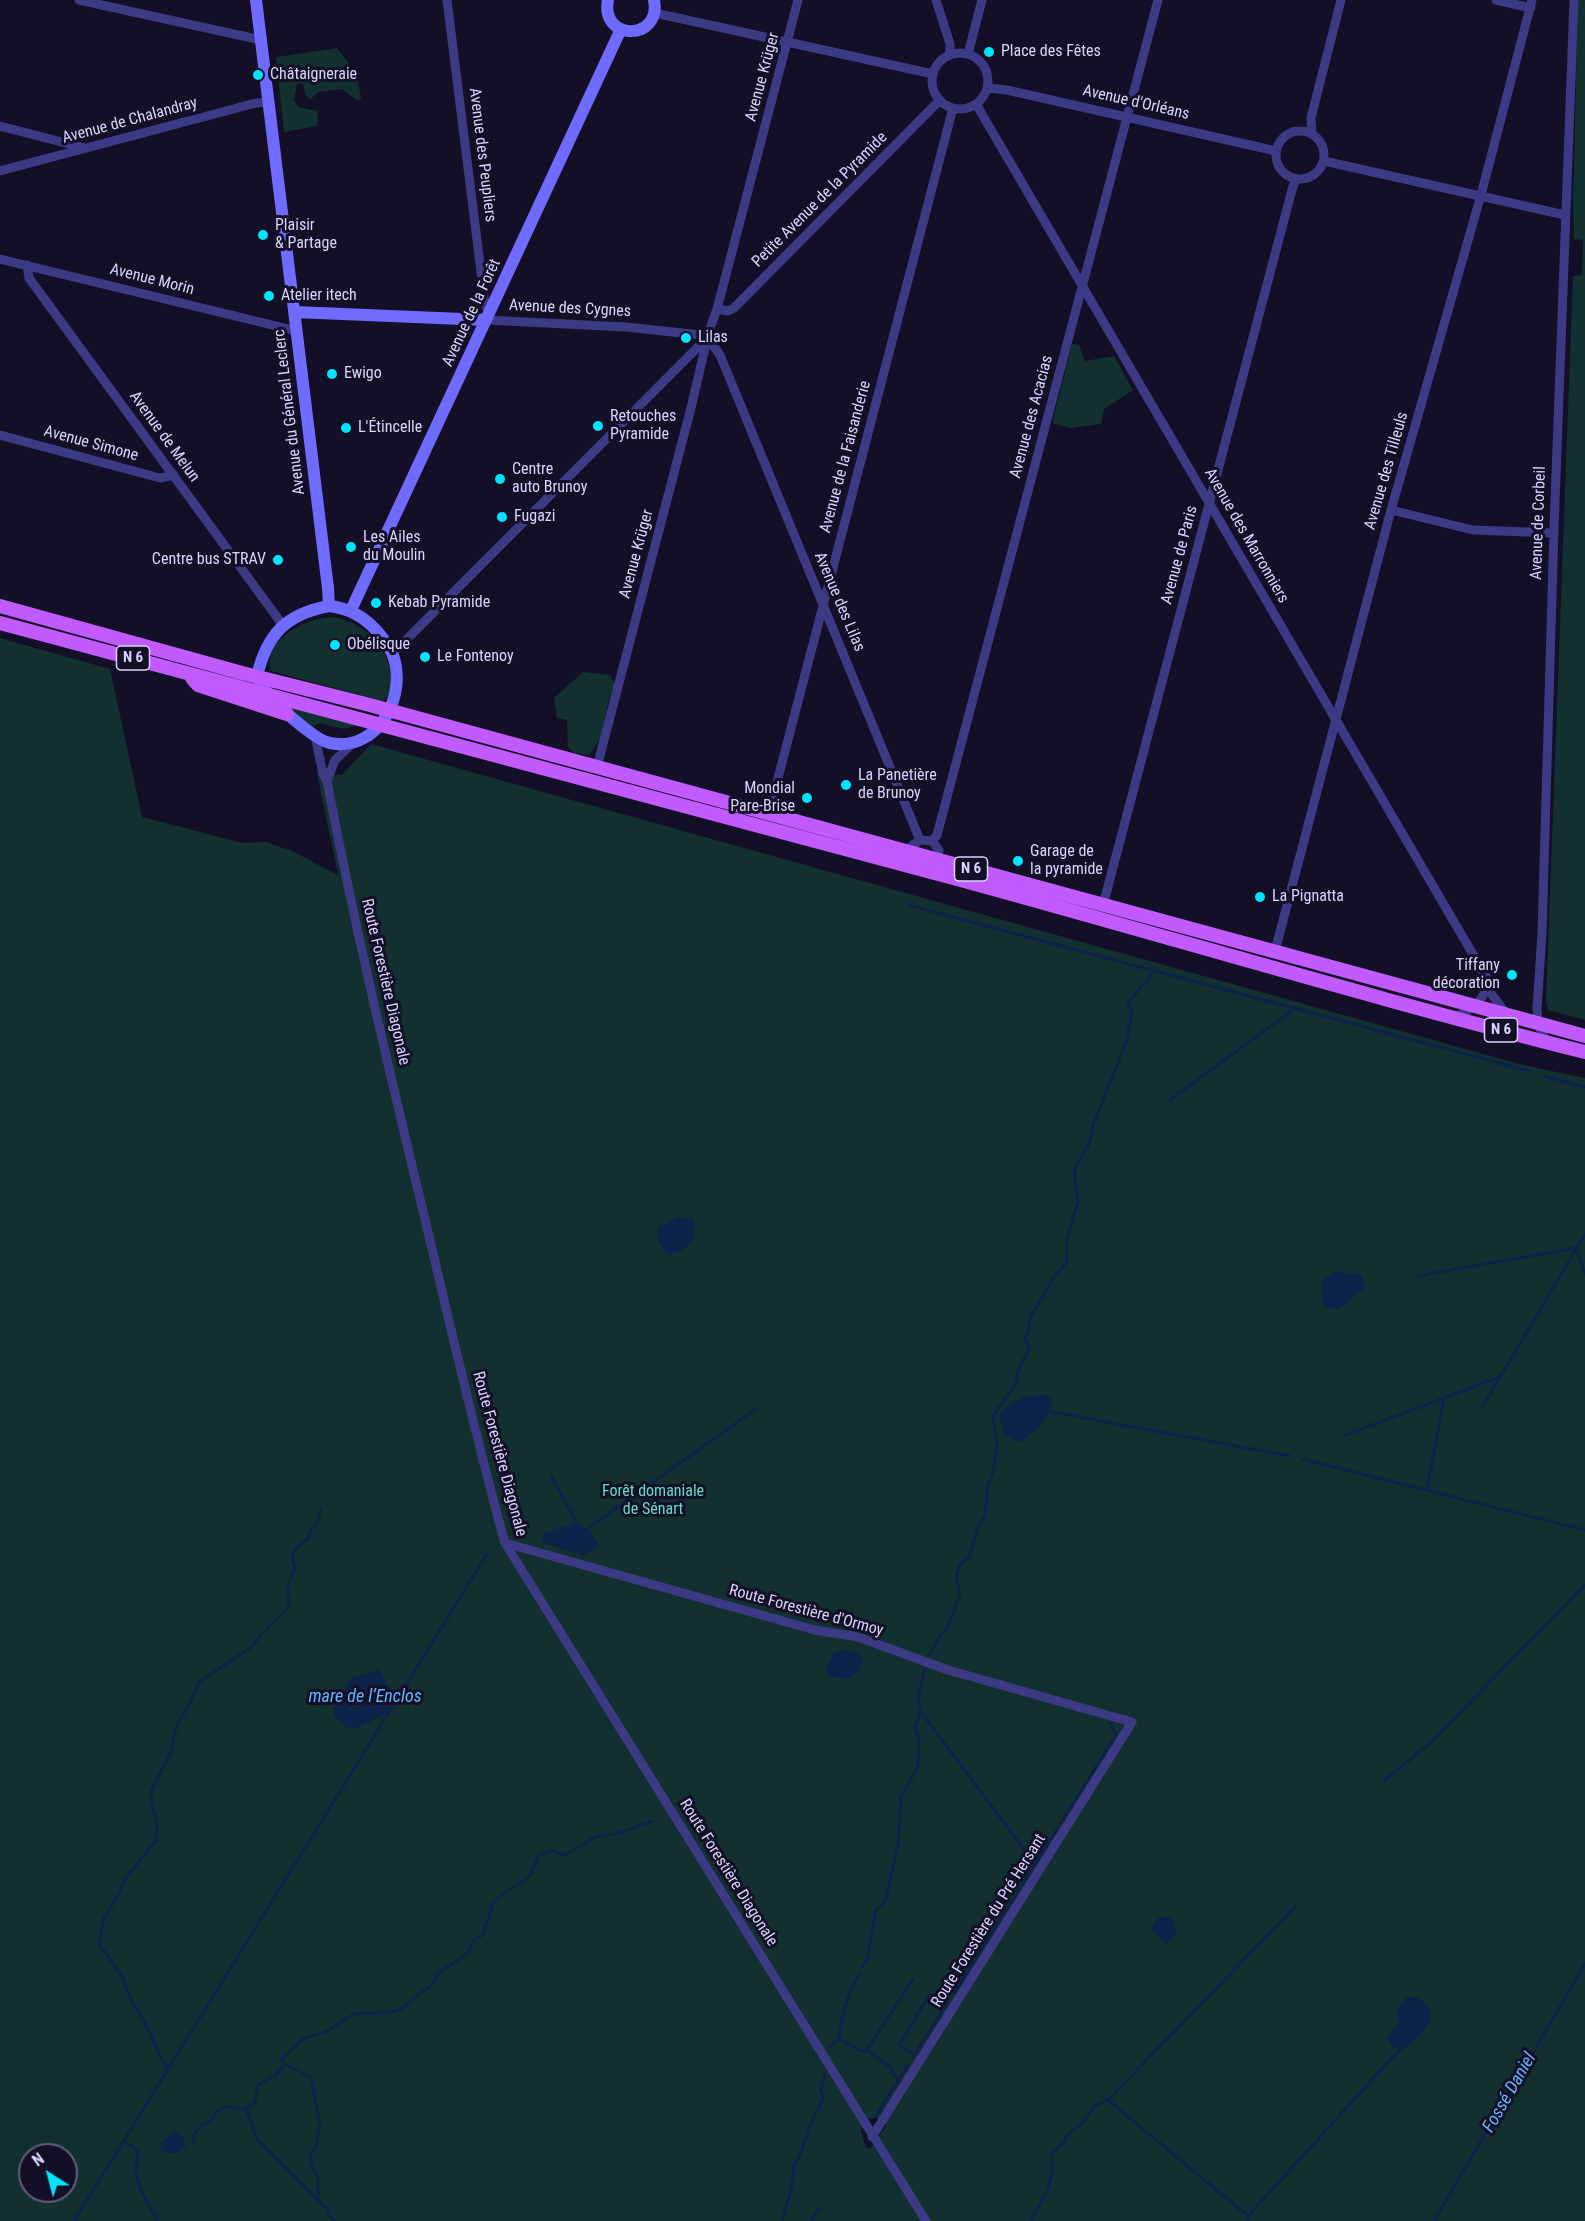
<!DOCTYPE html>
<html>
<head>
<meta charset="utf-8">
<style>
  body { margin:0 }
  #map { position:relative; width:1585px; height:2221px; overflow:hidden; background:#130f26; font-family:"Roboto Condensed",sans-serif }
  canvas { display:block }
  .north { position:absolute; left:18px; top:2143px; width:60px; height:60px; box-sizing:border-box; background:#130f26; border:2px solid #625e7d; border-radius:50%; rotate:324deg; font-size:16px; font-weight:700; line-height:24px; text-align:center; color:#d9d4ff }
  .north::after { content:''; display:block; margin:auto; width:21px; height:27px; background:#00e5ff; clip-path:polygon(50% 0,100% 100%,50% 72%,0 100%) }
</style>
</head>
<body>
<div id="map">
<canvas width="1585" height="2221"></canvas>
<div class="north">N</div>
</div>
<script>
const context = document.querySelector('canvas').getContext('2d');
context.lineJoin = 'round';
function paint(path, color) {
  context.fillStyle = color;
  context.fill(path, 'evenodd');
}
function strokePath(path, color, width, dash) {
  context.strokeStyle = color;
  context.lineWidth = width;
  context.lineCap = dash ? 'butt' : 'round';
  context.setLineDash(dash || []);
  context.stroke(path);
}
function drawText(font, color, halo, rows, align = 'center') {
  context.font = font + ' "Roboto Condensed",sans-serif';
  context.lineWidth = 6;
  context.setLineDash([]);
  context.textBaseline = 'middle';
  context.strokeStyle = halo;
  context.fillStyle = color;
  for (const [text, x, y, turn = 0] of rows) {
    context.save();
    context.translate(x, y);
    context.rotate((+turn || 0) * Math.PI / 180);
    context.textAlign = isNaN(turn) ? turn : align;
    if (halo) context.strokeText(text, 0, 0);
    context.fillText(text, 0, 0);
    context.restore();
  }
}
const green = new Path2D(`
  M1578 0H1585V1020L1548 1010 1546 1001 1573 276 1582 275 1583 240 1574 239 1573 204Z
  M337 48C351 64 359 78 361 99L358 101 342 89 318 92 310 100 306 96 303 84 297 83 294 100 298 107 318 111 317 126 284 132 276 57Z
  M1072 344 1079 345 1085 361 1114 356 1133 390 1104 409 1101 424 1071 428 1052 423Z
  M333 617C364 622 391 647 391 680 391 688 389 696 383 701L271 671C263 638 307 618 333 617Z
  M0 638 110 669 142 817 243 843 266 842 292 851 338 875 317 773 342 775 371 744 1523 1065 1585 1078V2221H0ZM884 2117 886 2119V2126L870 2149 866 2147 861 2131 863 2119ZM30 2155H66V2191H30Z
  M583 672 610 675 615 683 607 707 611 724 589 755 574 753 568 747 567 720 557 718 554 698Z
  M282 703 360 725 344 729 319 723 312 727Z`);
const water = new Path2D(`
  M678 1217 693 1218C700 1239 689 1249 669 1255 661 1246 655 1240 658 1227Z
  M1334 1272 1362 1274 1365 1288 1339 1309 1323 1308 1321 1282Z
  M1046 1395 1052 1399C1051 1421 1035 1431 1019 1443L1004 1435 999 1415C1014 1398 1024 1396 1046 1395Z
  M577 1523 592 1532 599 1545 583 1556 541 1541 543 1533Z
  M846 1650 859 1653 863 1658 859 1671 849 1679 827 1676 826 1669 834 1653Z
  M380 1669 394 1699 388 1713C374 1718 364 1727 349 1729L333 1716 336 1701 350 1679Z
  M1172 1917 1177 1932 1167 1944 1151 1930 1158 1918Z
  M1407 1997 1419 1998C1422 2001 1428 2006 1430 2010 1436 2024 1412 2042 1403 2050L1393 2047 1387 2038 1399 2022 1397 2009Z
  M174 2131 183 2136 186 2146 178 2153H163L159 2145Z`);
const stream = new Path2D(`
  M908 905 1529 1071
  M1544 1076 1585 1087
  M1170 1100 1294 1009
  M1417 1276 1576 1248 1585 1274
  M1483 1406 1585 1234
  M1052 1412 1290 1456
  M1346 1435 1499 1377
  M1302 1459 1585 1530
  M551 1476 577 1523
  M1427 1490 1444 1398
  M587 1529 756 1409
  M930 1654 940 1636 946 1630 955 1608 960 1593 956 1578 960 1564 969 1557 977 1531 985 1514 988 1486 993 1472 997 1446 993 1416 1017 1382 1018 1371 1030 1347 1025 1339 1029 1331 1030 1318 1056 1274 1067 1262V1239L1078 1201 1074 1170 1090 1142 1093 1125 1127 1040 1132 1011 1128 1002 1148 980 1152 971
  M921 1712 1035 1864
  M1384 1781 1429 1744 1585 1585
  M862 1967 867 1960 876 1910 885 1902 898 1845 901 1797 918 1766 919 1739 915 1727 921 1712 918 1697 925 1669
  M954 1993 1116 1735 1111 1723
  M839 2038 859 2050 868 2052
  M829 2047 839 2038C842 2012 847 1996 860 1973
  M915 2055 899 2045 930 1994
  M913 2057 948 2002
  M284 2064 311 2077 320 2125 317 2137V2146L310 2155 312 2167 318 2176V2198
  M169 2067 164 2064 145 2023 130 1998 122 1976 99 1944 104 1918 119 1894 125 1879 156 1841 157 1821 152 1808 151 1791 173 1748V1737L178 1723 189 1705 200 1681 249 1649 272 1623 289 1608 288 1585 295 1568 292 1555 299 1545 309 1538 310 1531 317 1523 321 1509
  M899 2080 892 2072V2068L867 2050 913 1979
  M246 2109 255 2102 258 2085 276 2075 284 2064 282 2059 304 2038 325 2032 354 2014 396 2011 405 2007 415 1997 433 1984 438 1973 468 1953 474 1940 483 1935C485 1924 492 1914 492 1904L503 1893 521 1883 531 1874 539 1855 553 1850 563 1856 595 1837 619 1833 652 1821
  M876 2115 908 2065
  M124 2140 137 2151C139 2158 136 2164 136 2170 138 2189 149 2205 158 2221
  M194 2142 193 2136 201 2126 212 2120 216 2112 225 2107 246 2109 257 2139 328 2210V2214L335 2221
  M1248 2216 1108 2100 1296 1906
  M74 2221 487 1554
  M782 2221 792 2186 794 2165 799 2157 813 2119 823 2098 821 2089 825 2075
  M811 2221 819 2208
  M1032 2221C1032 2213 1038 2210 1041 2203 1049 2188 1055 2172 1051 2155L1065 2141 1066 2137 1084 2121 1094 2106 1108 2100
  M1248 2221V2216L1400 2049
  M1434 2221 1585 1964`);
const street = new Path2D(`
  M79 0 261 40
  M447 0 485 304 489 312
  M936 0 950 44V55
  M1496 0 1531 8
  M655 13 933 74
  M932 81a28 28 0 1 1 56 0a28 28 0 1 1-56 0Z
  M968 54 982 0
  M988 88 1007 90 1276 151
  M976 104 1488 980 1490 992 1507 1015
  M0 126 85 148
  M1276 155a24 24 0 1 1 48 0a24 24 0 1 1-48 0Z
  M1312 134 1311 118 1341 0
  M1324 161 1565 215
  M0 171 256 103 268 102
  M0 259 297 331
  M27 265 29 278 282 624
  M717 309 728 311 734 308 940 100
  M486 320 626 327 701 335
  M708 334 717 309 798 0
  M712 344 720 355 920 840
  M0 435 160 478 174 475
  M1391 510 1473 530 1554 533
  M391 651 403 643 700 345
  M315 736 323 774 327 781C354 924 388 1065 422 1207 449 1319 474 1432 505 1543L926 2221
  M597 767 691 408 705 348
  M327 781 335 760 352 744
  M766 814 772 801 953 108
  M932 841 937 835 1158 0
  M905 851 920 840 932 841 939 850 938 860
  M1102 905 1106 894 1293 186 1297 179
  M1275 951 1391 510 1481 195 1532 0
  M1453 1017C1472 1011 1481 1004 1488 984
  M1549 1043 1542 1034 1538 1023 1537 1008 1542 933 1554 528 1574 0
  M505 1543 815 1630 858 1637 948 1670 1132 1722 872 2137`);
const secondary = new Path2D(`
  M256 0 328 588 329 606
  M608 0C600 42 662 41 654 0
  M295 312 486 320
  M329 606C348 608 363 616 376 630 382 637 388 645 392 653 409 693 379 753 330 743 320 741 311 733 303 727 283 711 269 699 257 676 267 634 286 614 329 606Z
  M351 610 621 29`);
const primary = new Path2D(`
  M0 606 242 673 366 704 1585 1036
  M0 623C319 707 638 791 957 879 1166 936 1374 999 1585 1052
  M192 678 198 685 287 714`);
const markers = [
  [989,52,6,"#00e5ff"],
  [258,75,6,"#00e5ff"],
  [263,235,6,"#00e5ff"],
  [269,296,6,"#00e5ff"],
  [686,338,6,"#00e5ff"],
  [332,374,6,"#00e5ff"],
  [598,426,6,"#00e5ff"],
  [346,428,6,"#00e5ff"],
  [500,479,6,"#00e5ff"],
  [502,517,6,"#00e5ff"],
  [351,547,6,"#00e5ff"],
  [278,560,6,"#00e5ff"],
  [376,603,6,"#00e5ff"],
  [335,645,6,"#00e5ff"],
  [425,657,6,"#00e5ff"],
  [846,785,6,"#00e5ff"],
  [807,798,6,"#00e5ff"],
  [1018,861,6,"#00e5ff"],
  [1260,897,6,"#00e5ff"],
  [1512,975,6,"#00e5ff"]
];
const shields = [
  [133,658,33],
  [971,869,33],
  [1501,1030,33]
];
const shieldNames = [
  ["N 6",133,658],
  ["N 6",971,869],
  ["N 6",1501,1030]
];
const poiNames = [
  ["Place des Fêtes",1001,52],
  ["Châtaigneraie",270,75],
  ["Plaisir",275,226],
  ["& Partage",275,244],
  ["Atelier itech",281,296],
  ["Lilas",698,338],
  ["Ewigo",344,374],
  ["Retouches",610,417],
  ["Pyramide",610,435],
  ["L'Étincelle",358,428],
  ["Centre",512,470],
  ["auto Brunoy",512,488],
  ["Fugazi",514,517],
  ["Les Ailes",363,538],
  ["du Moulin",363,556],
  ["Centre bus STRAV",266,560,"right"],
  ["Kebab Pyramide",388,603],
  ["Obélisque",347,645],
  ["Le Fontenoy",437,657],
  ["La Panetière",858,776],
  ["de Brunoy",858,794],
  ["Mondial",795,789,"right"],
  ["Pare-Brise",795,807,"right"],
  ["Garage de",1030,852],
  ["la pyramide",1030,870],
  ["La Pignatta",1272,897],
  ["Tiffany",1500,966,"right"],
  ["décoration",1500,984,"right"]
];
const streetNames = [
  ["Avenue Krüger",763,77,-75],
  ["Avenue d'Orléans",1136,103,13],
  ["Avenue de Chalandray",130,121,-15],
  ["Avenue des Peupliers",482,155,83],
  ["Petite Avenue de la Pyramide",820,200,-45],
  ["Avenue Morin",152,280,14],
  ["Avenue des Cygnes",570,309,3],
  ["Avenue de la Forêt",472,313,-65],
  ["Avenue du Général Leclerc",290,412,-97],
  ["Avenue des Acacias",1032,417,-75],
  ["Avenue de Melun",164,437,54],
  ["Avenue Simone",91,444,15],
  ["Avenue de la Faisanderie",846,457,-75],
  ["Avenue des Tilleuls",1387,471,-74],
  ["Avenue de Corbeil",1539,523,-88],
  ["Avenue des Marronniers",1246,536,60],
  ["Avenue Krüger",637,554,-75],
  ["Avenue de Paris",1180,555,-75],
  ["Avenue des Lilas",839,602,67],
  ["Route Forestière Diagonale",385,982,77],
  ["Route Forestière Diagonale",499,1454,75],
  ["Route Forestière d'Ormoy",806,1611,15],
  ["Route Forestière Diagonale",728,1873,58],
  ["Route Forestière du Pré Hersant",989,1921,-58]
];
const parkNames = [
  ["Forêt domaniale",653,1492],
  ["de Sénart",653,1510]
];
const waterNames = [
  ["mare de l’Enclos",365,1697],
  ["Fossé Daniel",1510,2093,-60]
];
paint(green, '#12302f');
paint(water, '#0c2248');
strokePath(stream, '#0c2248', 3);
strokePath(street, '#3d3a85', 9);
strokePath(secondary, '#6f6bff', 12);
strokePath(primary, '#c25bff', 14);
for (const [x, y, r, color] of markers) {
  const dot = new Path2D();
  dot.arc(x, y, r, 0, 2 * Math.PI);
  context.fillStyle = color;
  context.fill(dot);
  strokePath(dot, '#130f26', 2);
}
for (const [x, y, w] of shields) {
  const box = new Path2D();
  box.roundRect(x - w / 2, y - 12, w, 24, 4.5);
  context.fillStyle = '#130f26';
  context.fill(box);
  strokePath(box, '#d9d4ff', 1.5);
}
drawText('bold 15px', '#d9d4ff', null, shieldNames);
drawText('16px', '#d9d4ff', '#130f26', poiNames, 'left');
drawText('16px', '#d9d4ff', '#130f26', streetNames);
drawText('16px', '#5fe0c0', '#130f26', parkNames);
drawText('italic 18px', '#62b6ff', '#130f26', waterNames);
</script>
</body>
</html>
